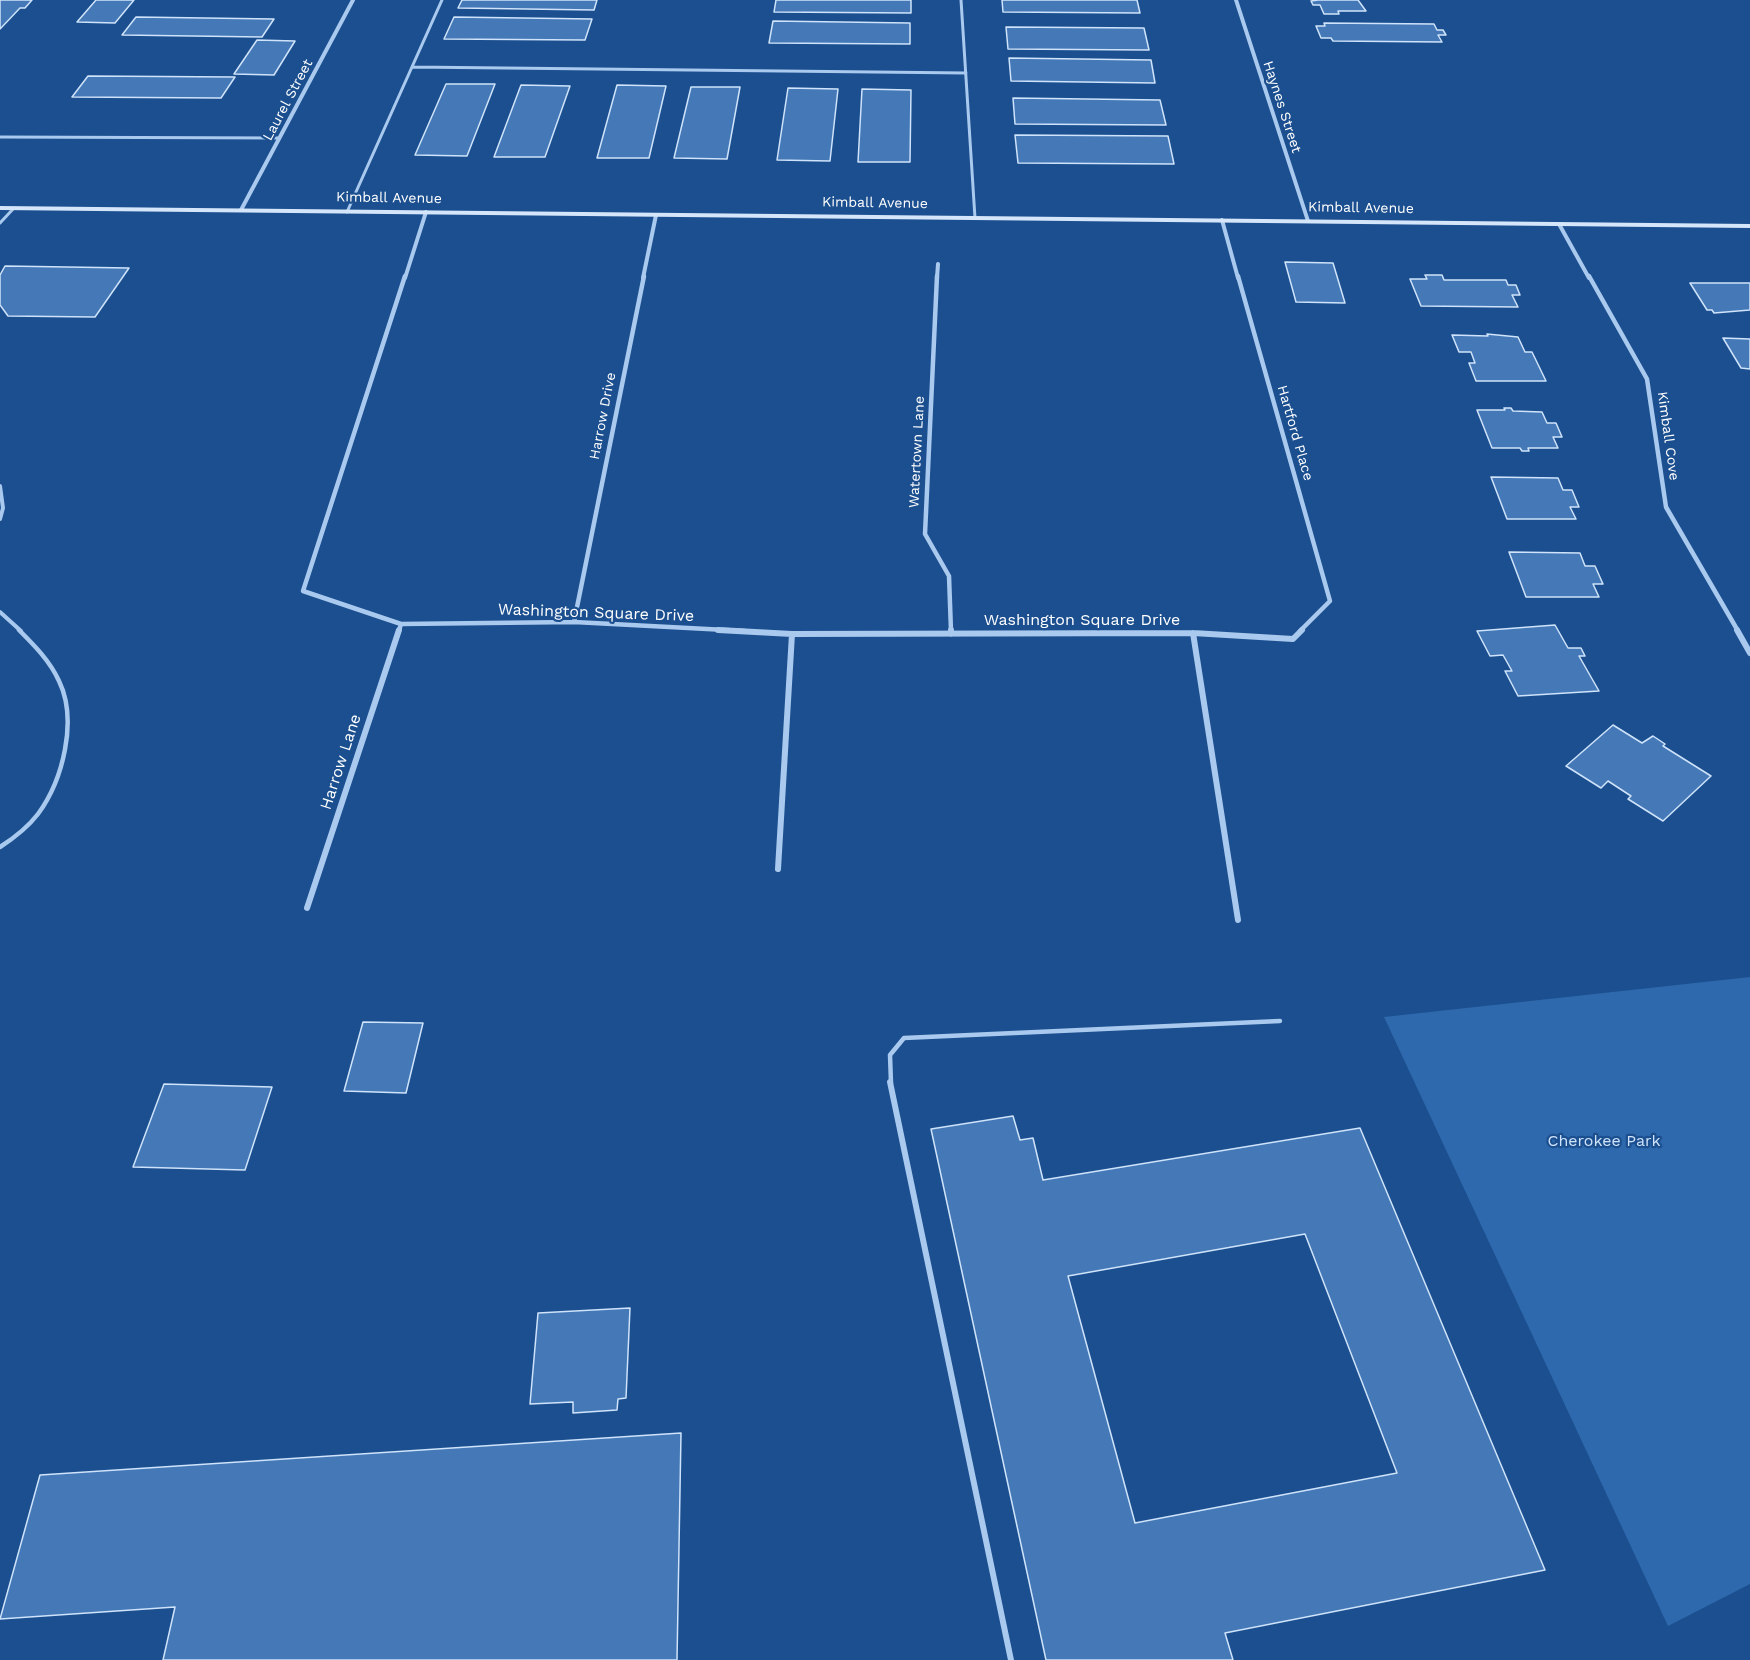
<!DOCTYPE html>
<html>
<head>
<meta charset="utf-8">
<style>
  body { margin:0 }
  canvas { display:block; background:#1b4f8f }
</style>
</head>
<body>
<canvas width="1750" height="1660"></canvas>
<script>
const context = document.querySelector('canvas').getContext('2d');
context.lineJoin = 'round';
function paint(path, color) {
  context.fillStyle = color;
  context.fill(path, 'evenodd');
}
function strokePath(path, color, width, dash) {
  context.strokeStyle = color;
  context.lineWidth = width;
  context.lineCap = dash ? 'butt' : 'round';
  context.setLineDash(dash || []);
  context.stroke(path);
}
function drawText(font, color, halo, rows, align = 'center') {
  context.font = font + ' "Work Sans",sans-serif';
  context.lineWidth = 4.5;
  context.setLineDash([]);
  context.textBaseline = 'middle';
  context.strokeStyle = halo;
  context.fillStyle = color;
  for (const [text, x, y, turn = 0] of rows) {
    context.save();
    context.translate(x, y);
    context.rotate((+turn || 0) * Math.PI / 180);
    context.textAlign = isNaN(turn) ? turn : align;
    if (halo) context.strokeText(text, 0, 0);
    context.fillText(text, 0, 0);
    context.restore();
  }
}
const green = new Path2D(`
  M1750 977V1584L1668 1626 1384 1017Z`);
const building = new Path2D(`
  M0 0H32L25 8H20L0 29Z
  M96 0H134L115 23 77 22Z
  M462 0H597L594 10 458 8Z
  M776 0H911V13L774 12Z
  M1002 0H1137L1140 13 1003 12Z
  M1318 0H1358L1366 11H1338L1339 14H1324L1320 5H1313L1311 1Z
  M136 17 274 19 262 37 122 35Z
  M454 17 592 19 585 40 444 39Z
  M773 21 910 23V44L769 43Z
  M1324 23 1434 24 1437 30H1443L1446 35H1438L1442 42 1333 41 1331 38H1321L1316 26H1325Z
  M1006 27 1144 28 1149 50 1008 49Z
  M257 40 295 41 274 75 234 74Z
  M1009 58 1151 60 1155 83 1011 81Z
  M88 76 235 77 221 98 72 97Z
  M446 84H495L467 156 415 155Z
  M521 85 570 86 545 157H494Z
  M617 85 666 86 649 158H597Z
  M691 87H740L727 159 674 158Z
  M788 88 838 89 830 161 777 160Z
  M862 89 911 90 910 162H858Z
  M1013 98 1160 100 1166 125 1015 124Z
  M1015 135 1168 136 1174 164 1018 163Z
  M1285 262 1333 263 1345 303 1296 302Z
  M5 266 129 268 95 317 8 316 0 305V275Z
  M1425 275H1442L1444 280H1506L1508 285H1516L1520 295H1512L1518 307 1421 306 1410 279H1427Z
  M1690 283H1750V310L1714 313 1712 310H1707Z
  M1487 334 1518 337 1525 352H1532L1546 381H1476L1469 363H1475L1471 352H1459L1452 335 1488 336Z
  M1723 338 1750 339V369L1741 368Z
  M1504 408H1511L1513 411 1542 412 1547 423H1556L1562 437H1553L1558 448H1528L1529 451H1522L1520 448H1492L1477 410H1505Z
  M1491 477 1558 478 1563 490H1572L1579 507H1570L1576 519H1507Z
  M1509 552 1580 553 1585 566H1595L1603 584H1593L1599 597H1526Z
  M1555 625 1568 648H1581L1585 656H1579L1599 691 1518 696 1505 671H1512L1503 655 1490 656 1477 631Z
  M1613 725 1642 743 1653 736 1665 744 1663 746 1711 776 1663 821 1628 799 1631 796 1608 781 1601 788 1566 766Z
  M363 1022 423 1023 406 1093 344 1091Z
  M164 1084 272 1087 245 1170 133 1167Z
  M1013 1116 1020 1140 1033 1138 1043 1180 1360 1128 1545 1570 1225 1633 1233 1660H1046L931 1129ZM1305 1234 1397 1473 1135 1523 1068 1276Z
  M630 1308 626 1398 618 1399 617 1410 573 1413V1402L530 1404 538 1313Z
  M681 1433 677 1660H163L175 1607 0 1619 40 1475Z`);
const laneFar3 = new Path2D(`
  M961 0 975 218
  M412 67 966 73
  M0 137 279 138
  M347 212 442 0
  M0 223 14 208`);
const laneFar2 = new Path2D(`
  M0 486 3 508 0 519
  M0 612 21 631`);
const laneFar1 = new Path2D(`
  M0 847C14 838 28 827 38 814 63 780 78 720 59 681 50 661 34 645 19 630
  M891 1083 890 1055 904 1038 1280 1021`);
const lane = new Path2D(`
  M890 1082 1011 1660`);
const streetFar2 = new Path2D(`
  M1236 0 1308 221
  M241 210 353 0
  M1222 220 1238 278
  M1559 224 1589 278
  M405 278 426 212
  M643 278 656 215
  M937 278 938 264`);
const streetFar1 = new Path2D(`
  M405 276 303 591 401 624 574 622 745 631
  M937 276 925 534 949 576 951 631
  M1238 276 1330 601 1300 631
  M1589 276 1647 379 1666 507 1738 631
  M574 622 644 276
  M399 631 401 624`);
const street = new Path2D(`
  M718 630 792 634 1193 633 1293 639 1302 630
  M951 630V634
  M1737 630 1750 653
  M1193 633 1238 920
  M778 869 792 634
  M307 908 399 630`);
const secondary = new Path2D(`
  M0 206 1750 224V228L0 210Z`);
const farStreetnames = [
  ["Laurel Street",288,100,-62],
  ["Haynes Street",1282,107,72],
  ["Kimball Avenue",389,198,1],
  ["Kimball Avenue",875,203,1],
  ["Kimball Avenue",1361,208,1],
  ["Harrow Drive",603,416,-79],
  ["Hartford Place",1295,433,74],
  ["Kimball Cove",1668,436,82],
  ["Watertown Lane",917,452,-87]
];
const streetNames = [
  ["Washington Square Drive",596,613,2],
  ["Washington Square Drive",1082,620],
  ["Harrow Lane",341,762,-72]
];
const parkNames = [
  ["Cherokee Park",1604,1141]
];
paint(green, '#2e69ad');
paint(building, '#4478b7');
strokePath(building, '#cfe3fa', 1.5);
strokePath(laneFar3, '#a9c9ee', 3);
strokePath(laneFar2, '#a9c9ee', 4);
strokePath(laneFar1, '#a9c9ee', 4.5);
strokePath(lane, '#a9c9ee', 6);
strokePath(streetFar2, '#a9c9ee', 4);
strokePath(streetFar1, '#a9c9ee', 4.5);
strokePath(street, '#a9c9ee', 6);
paint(secondary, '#d6e6fa');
drawText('14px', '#fff', '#1b4f8f', farStreetnames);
drawText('16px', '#fff', '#1b4f8f', streetNames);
drawText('16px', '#cfe3fa', '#1b4f8f', parkNames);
</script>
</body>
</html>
